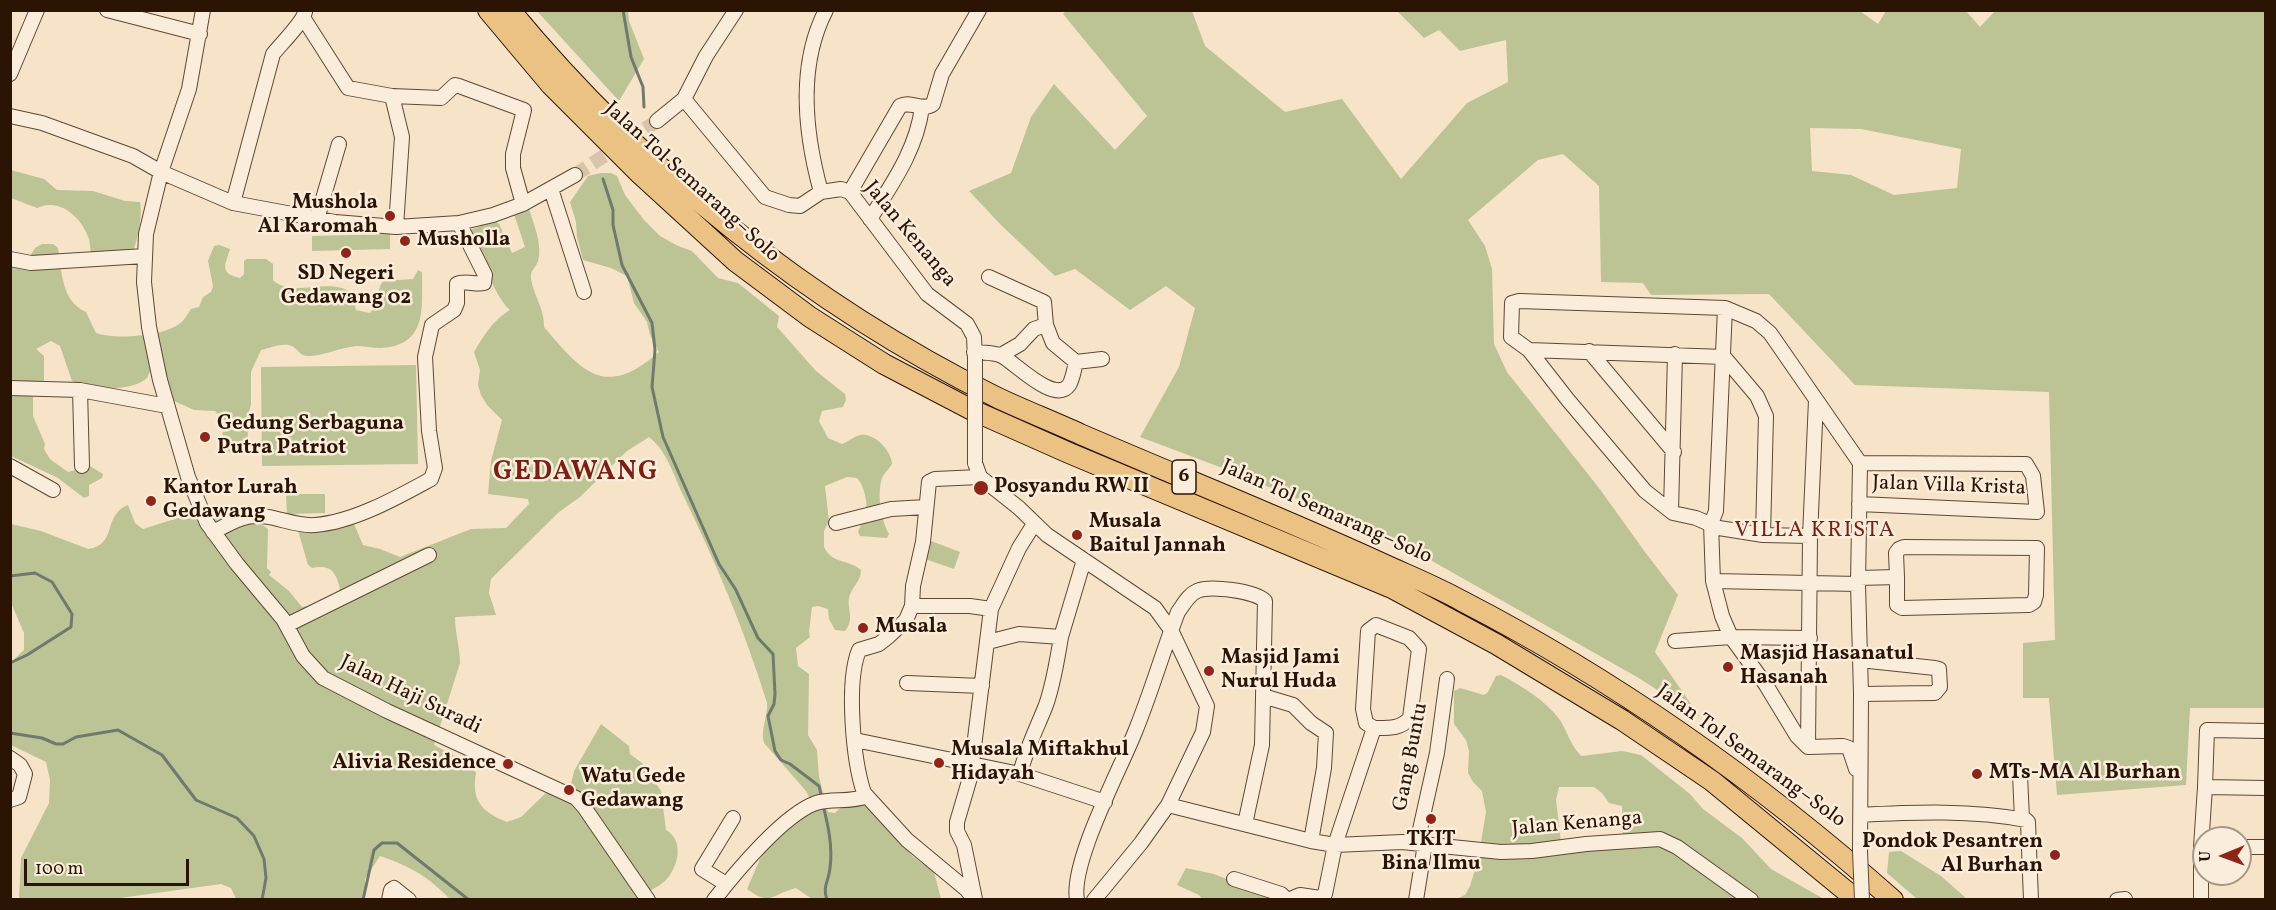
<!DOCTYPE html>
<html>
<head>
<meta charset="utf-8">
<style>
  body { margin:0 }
  #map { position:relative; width:2276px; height:910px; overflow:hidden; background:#f7e3c8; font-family:Vollkorn,serif }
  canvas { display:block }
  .frame { position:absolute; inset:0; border:12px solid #2b1404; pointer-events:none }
  .north { position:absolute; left:2192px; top:826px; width:60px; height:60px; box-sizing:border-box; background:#faeddb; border:2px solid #a79685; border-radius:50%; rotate:269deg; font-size:16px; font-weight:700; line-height:24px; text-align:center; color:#2b1404 }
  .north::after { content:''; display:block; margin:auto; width:21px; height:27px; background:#8f2418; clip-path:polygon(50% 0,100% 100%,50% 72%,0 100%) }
  .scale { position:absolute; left:24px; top:859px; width:165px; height:27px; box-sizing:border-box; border:3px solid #2b1404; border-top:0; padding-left:8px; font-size:18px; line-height:21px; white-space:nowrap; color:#2b1404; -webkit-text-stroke:4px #faeddb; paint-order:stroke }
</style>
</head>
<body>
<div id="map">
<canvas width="2276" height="910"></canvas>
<div class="frame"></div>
<div class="north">U</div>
<div class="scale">100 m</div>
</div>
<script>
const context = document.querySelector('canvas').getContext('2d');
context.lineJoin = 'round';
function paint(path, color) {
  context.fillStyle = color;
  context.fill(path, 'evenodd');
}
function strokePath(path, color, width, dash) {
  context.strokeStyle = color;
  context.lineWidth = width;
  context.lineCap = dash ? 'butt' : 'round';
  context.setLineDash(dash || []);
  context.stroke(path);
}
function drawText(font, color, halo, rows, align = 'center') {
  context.font = font + ' Vollkorn,serif';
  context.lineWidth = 5;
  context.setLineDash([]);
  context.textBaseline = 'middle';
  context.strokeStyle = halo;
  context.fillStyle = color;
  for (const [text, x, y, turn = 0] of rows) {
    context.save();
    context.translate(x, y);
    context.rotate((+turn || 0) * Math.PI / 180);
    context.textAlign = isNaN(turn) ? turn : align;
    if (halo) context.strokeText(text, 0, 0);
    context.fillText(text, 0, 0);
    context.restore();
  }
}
const green = new Path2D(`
  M537 11H628L629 21 644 59 619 101Z
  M1860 11 1878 24 1886 11H1966L1980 27 1995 11H2265V708H2190L2186 785 2057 795 2049 698H2023V643L2055 640 2049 392 1855 385 1769 294 1651 295 1643 283 1601 282 1599 186 1563 154 1538 160 1468 220 1485 246 1492 269 1494 344 1507 372 1599 488 1645 552 1678 595 1655 652 1700 717 1637 677 1402 544 1241 475 1140 437 1179 367 1195 308 1166 286 1130 310 1075 269 1055 276 1001 225 969 191 1011 173 1031 117 1054 84 1115 150 1147 116 1063 14 1066 11H1192L1205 46 1285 112 1342 99 1401 179 1467 103 1508 82 1506 40 1460 51 1439 30 1424 38 1397 11ZM1810 128 1861 129 1961 149 1957 188 1894 195 1851 175 1812 171Z
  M11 170 44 179 57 190 93 191 125 201 140 202C143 215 137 243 132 254L91 253C90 249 90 243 89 239 82 217 59 197 37 208L11 198Z
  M601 173H611L617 176 625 195 644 220 660 236 678 246 692 251 718 278 738 283 779 316 777 327 816 371 845 394 846 400 843 407 822 411 819 421 828 438 842 444C848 442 853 437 860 435 874 432 892 451 892 464 890 468 886 471 883 476 876 490 881 521 889 534L887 538 860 536 858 532C860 526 865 519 866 512 868 503 864 485 857 478L847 477 825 486 829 521 824 531V547C833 565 847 558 861 570 861 582 851 587 849 598 847 611 855 619 845 631L835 630 829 619 828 609 818 606 812 607 809 632 810 637 796 648 798 666 809 674 808 735 817 750 819 777 828 812 835 813 840 808 863 804C871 810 879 816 885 823 901 840 910 861 933 868L941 899H812L796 888C772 894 771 907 747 889L760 859 775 837 810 812 809 797 806 791 764 743C760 731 768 716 767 703 745 631 716 563 683 495 673 474 667 451 649 437L627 451 580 497 559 512 491 579 489 593 496 615 455 617C455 633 460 647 460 663L434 745 470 764 476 773C471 801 482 812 507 822L521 817 549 790 571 784 574 771 601 724 629 746 630 754 642 763 661 791 666 830C684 840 679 866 666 880 662 884 655 888 650 891L652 899H450C427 876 412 867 380 856L365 879V899H236L231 888 221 884 113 899H22L19 898 21 858 49 803 50 780 46 762 11 745V662L24 650V633L11 603V524L41 531 88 549C118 545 102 515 128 505L135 523 143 529 184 516 213 519 232 512 264 526 268 529 267 568 271 572 269 575 289 591 302 607 326 602 340 589C336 571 330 564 312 568L308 565 297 527H332L354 524 363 545 380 549 400 557 471 529 506 528 529 504 528 499 488 494 491 461 502 420 487 405 481 395 478 385 480 370 474 352C484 335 493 320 510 310 494 297 480 251 470 230L495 221 499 224 512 253 525 247 514 214 528 206C533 222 543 245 538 261 536 268 530 270 531 278 533 295 545 309 544 327 583 373 605 399 659 352L650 335 647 322 634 303 627 276 611 268 583 260 577 237 576 222 570 202 588 176Z
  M390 234V249L312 251V236Z
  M42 244H53L58 248C62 271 61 301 86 312L96 333C114 340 164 336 179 324 184 321 187 315 191 309L199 307 203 297 211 292 213 286 208 261 214 246 219 245 230 249C225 266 219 273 240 278L244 274V261L247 259H266L273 264V280C293 299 328 276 352 293L356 310 370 313C378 305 376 290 383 281L413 279 418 270 422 272C422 308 428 346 380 348 372 348 365 346 357 346 342 347 319 357 307 356 299 355 298 349 292 346 283 342 270 348 261 350L251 372V404L247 420 248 436 243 446 230 453 223 445 222 419 219 415 215 411 194 410 174 401 151 369 147 378C130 393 92 389 72 381L60 346 51 341 36 349 44 356V380L33 396V416L45 444 44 449 50 459 68 472 90 466 103 474 102 478 89 485V496L84 498 58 478 11 456 12 316 11 264 30 256 35 248Z
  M416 365 418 464 262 466 261 367Z
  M286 494H325V513L287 514Z
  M931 541 960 552 954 569 925 559Z
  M1501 675C1522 686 1546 701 1560 720 1568 733 1570 744 1581 756L1622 751 1641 755 1690 794 1703 809 1742 838 1771 869 1824 899H1456L1465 895 1470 886 1478 860 1486 812 1482 791 1473 782 1468 773 1469 751 1466 740 1454 724V691L1460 688 1484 695 1488 692 1496 676ZM1559 787H1594L1602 793 1609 803 1622 806 1623 846 1562 851 1556 800Z
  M1901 851 1941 876 1967 899H1917L1887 873 1889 852Z
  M1186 868 1214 874 1277 899H1202L1199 895 1177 885Z`);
const stream = new Path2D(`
  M623 10 631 57 643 87 644 107
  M603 179 613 210V225L622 265 652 323 655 350 652 387 663 437 719 564 736 590 758 638 773 654 775 694 774 704 768 716 775 751 781 760 790 764 819 786 822 799
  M10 576 35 573 52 582 72 614 71 627 27 655 10 663
  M10 733 42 738 56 744H63L76 737 118 730 162 755 196 800 237 818 254 836 264 859 266 878 262 900
  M823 805C828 825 833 847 830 868 829 881 822 886 827 900
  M363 900 374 850 382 843H397L469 900`);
const minorTunnel = new Path2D(`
  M575 175 657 121`);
const minor = new Path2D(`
  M107 10 200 34
  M203 10 189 89 161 172 146 234 144 282 149 327 160 380 188 477 207 523 237 564 283 619 303 656 323 678 387 711 576 798 584 807 648 900
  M304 19 348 88 392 96 402 137 396 227
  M10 74 37 10
  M392 96 441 98 455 85 459 86 524 110 513 154V168L523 204
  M684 99 765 197 789 205 800 206 821 192 841 189 850 192 927 294 967 324 974 337 975 359
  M10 116 42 123 133 156 161 172 233 203 335 222 396 227 459 223 493 215 523 204 575 175
  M657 121 684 99 706 56 736 10
  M551 189 584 292
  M821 192C805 134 797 66 826 10
  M850 192 900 106C911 100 922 112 933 104L942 74 979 10
  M233 203 273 54C281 44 303 22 305 12
  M317 219 339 144
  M870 219C892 184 917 149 922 107
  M10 259 31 263 145 256
  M989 277 1044 302 1046 325
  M1725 308 1519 301 1512 303 1511 337 1529 350 1568 400 1645 491 1673 513 1696 518 1719 528 1763 535 1810 536
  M1529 350 1724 357 1757 396 1766 416 1763 535
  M1589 351 1674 452
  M974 352C982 353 994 352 1002 356 1014 362 1055 405 1069 385 1073 379 1074 369 1076 362
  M1001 355 1020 344 1034 329 1046 325 1053 343 1076 362 1102 359
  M10 388 80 390 167 406
  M80 390 82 466
  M1816 400 1810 536 1808 747 1797 736 1766 685 1731 637 1722 616 1713 581 1711 524 1716 511 1725 308 1756 321 1770 333 1860 463 1858 584 1861 694 1860 851
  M975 463 980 477 1019 508 1047 535 1155 608 1171 630 1207 706 1203 732 1168 805 1141 843 1094 900
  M10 466 53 490
  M1859 504 2037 512 2033 476 2026 464 1860 463
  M1671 511 1675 354
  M836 523 891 509 926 507
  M213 532C224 527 235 519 247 517 271 512 292 527 315 525 354 522 398 497 431 479L435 468 429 431 425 357 432 325 454 310 457 303V284C465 280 475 285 484 283L485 275 459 223
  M1858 578 1897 577 1896 553 1899 549 1904 547 2037 548 2036 595 2034 602 2029 605 1902 608 1897 605V577
  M1713 581 1858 584
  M912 606H970L991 609
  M287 625 429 555
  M1675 641 1731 637 1810 638
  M988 642 1019 634 1061 637 1084 560
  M1860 660 1935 668 1939 669 1940 687 1935 693 1861 694
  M907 683 982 686
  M1263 696 1293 705 1311 723 1326 733 1324 768 1311 841
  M855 740 1020 774 1105 802
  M1808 747 1843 746 1849 748 1856 769
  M10 758 20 765 25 774 19 797 10 800
  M972 763 991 609 1019 548 1034 524
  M974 764 957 822V831L964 845 975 899
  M1020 774C1026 749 1037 728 1046 705 1054 682 1057 660 1061 637
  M2020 775 2022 819
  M2205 787 2207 730 2266 731
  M1168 805 1311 841 1335 845 1402 842 1501 852 1532 851 1586 844 1660 839 1677 847 1751 900
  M1861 815C1916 812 1972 810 2026 820L2028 822 2031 900
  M1417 843 1437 753 1447 679
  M2201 847 2205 787 2266 788
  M2240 847H2266
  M1234 879 1281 894 1287 900
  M726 884 702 869 733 818
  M389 900 391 890 394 888 409 900
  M714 900C735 873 784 814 816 803 833 798 850 803 867 796
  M975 900 966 889 907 840 864 793C853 760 846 682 859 650L879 644 888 637 906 620 912 606 913 586 923 542 929 482 935 479 980 477
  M1077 900C1070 863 1120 770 1135 732 1151 693 1163 651 1178 612 1184 604 1188 595 1197 591 1210 585 1255 591 1265 601L1262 745 1245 824
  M1288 900 1300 895 1320 898 1325 894 1335 845 1374 728C1388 728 1401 729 1410 718L1419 649 1409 638 1376 625 1368 631 1363 709 1366 723 1374 728
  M1416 900 1425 844
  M2117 900 2125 899
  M2201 900V847H2204`);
const highway = new Path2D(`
  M488 10 551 85 640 174 735 261 810 317 884 364 972 410 1069 453 1392 588 1496 644 1622 720 1712 781 1857 900
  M510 10C643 171 809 304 996 397 1023 410 1052 421 1080 434 1180 477 1280 517 1379 562 1407 575 1435 586 1462 601 1617 681 1762 784 1893 900`);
const minorBridge = new Path2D(`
  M975 463V359
  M1860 851 1862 900`);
const markers = [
  [390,216,6,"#8f2418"],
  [405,241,6,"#8f2418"],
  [346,253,6,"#8f2418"],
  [205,437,6,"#8f2418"],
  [981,488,8,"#8f2418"],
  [151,501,6,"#8f2418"],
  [1077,535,6,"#8f2418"],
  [863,628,6,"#8f2418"],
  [1728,667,6,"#8f2418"],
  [1209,671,6,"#8f2418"],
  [939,763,6,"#8f2418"],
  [508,764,6,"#8f2418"],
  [1977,774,6,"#8f2418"],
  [569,790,6,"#8f2418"],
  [1431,819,6,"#8f2418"],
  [2055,855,6,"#8f2418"]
];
const shields = [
  [1184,477,24]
];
const shieldNames = [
  ["6",1184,477]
];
const streetNames = [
  ["Jalan Tol Semarang–Solo",691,183,42],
  ["Jalan Kenanga",909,235,50],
  ["Jalan Villa Krista",1949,487,2],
  ["Jalan Tol Semarang–Solo",1326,513,24],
  ["Jalan Haji Suradi",410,696,26],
  ["Gang Buntu",1412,757,-79],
  ["Jalan Tol Semarang–Solo",1750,757,36],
  ["Jalan Kenanga",1577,825,-5]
];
const poiNames = [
  ["Mushola",378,204,"right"],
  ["Al Karomah",378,228,"right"],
  ["Musholla",417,241],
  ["SD Negeri",346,275,"center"],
  ["Gedawang 02",346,299,"center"],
  ["Gedung Serbaguna",217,425],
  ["Putra Patriot",217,449],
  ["Posyandu RW II",994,488],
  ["Kantor Lurah",163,489],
  ["Gedawang",163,513],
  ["Musala",1089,523],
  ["Baitul Jannah",1089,547],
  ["Musala",875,628],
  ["Masjid Hasanatul",1740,655],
  ["Hasanah",1740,679],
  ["Masjid Jami",1221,659],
  ["Nurul Huda",1221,683],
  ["Musala Miftakhul",951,751],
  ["Hidayah",951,775],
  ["Alivia Residence",496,764,"right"],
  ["MTs-MA Al Burhan",1989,774],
  ["Watu Gede",581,778],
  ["Gedawang",581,802],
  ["TKIT",1431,841,"center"],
  ["Bina Ilmu",1431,865,"center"],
  ["Pondok Pesantren",2043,843,"right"],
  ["Al Burhan",2043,867,"right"]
];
const neighbourhoodNames = [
  ["VILLA KRISTA",1815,532]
];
const districtNames = [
  ["GEDAWANG",576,474]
];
paint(green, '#bcc496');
strokePath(stream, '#6f7a6e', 3);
strokePath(minorTunnel, '#d8c4ab', 14, [14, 7]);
strokePath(minor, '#5e4835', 16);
strokePath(highway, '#2b1404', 22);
strokePath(minor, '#faeddb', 14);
strokePath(highway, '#ecc284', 20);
strokePath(minorBridge, '#5e4835', 16, []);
strokePath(minorBridge, '#faeddb', 14);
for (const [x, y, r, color] of markers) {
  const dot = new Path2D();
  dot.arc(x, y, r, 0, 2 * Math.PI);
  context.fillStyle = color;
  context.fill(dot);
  strokePath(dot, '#faeddb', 2);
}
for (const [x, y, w] of shields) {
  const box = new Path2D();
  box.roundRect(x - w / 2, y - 17, w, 34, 4.5);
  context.fillStyle = '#faeddb';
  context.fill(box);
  strokePath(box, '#2b1404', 1.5);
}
drawText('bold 20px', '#2b1404', null, shieldNames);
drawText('21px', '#2b1404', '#faeddb', streetNames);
drawText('bold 21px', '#2b1404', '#faeddb', poiNames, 'left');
context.letterSpacing = '1.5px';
drawText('22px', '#7a1f14', '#faeddb', neighbourhoodNames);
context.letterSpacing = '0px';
context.letterSpacing = '1.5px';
drawText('bold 27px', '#7a1f14', '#faeddb', districtNames);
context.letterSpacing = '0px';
</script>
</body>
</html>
